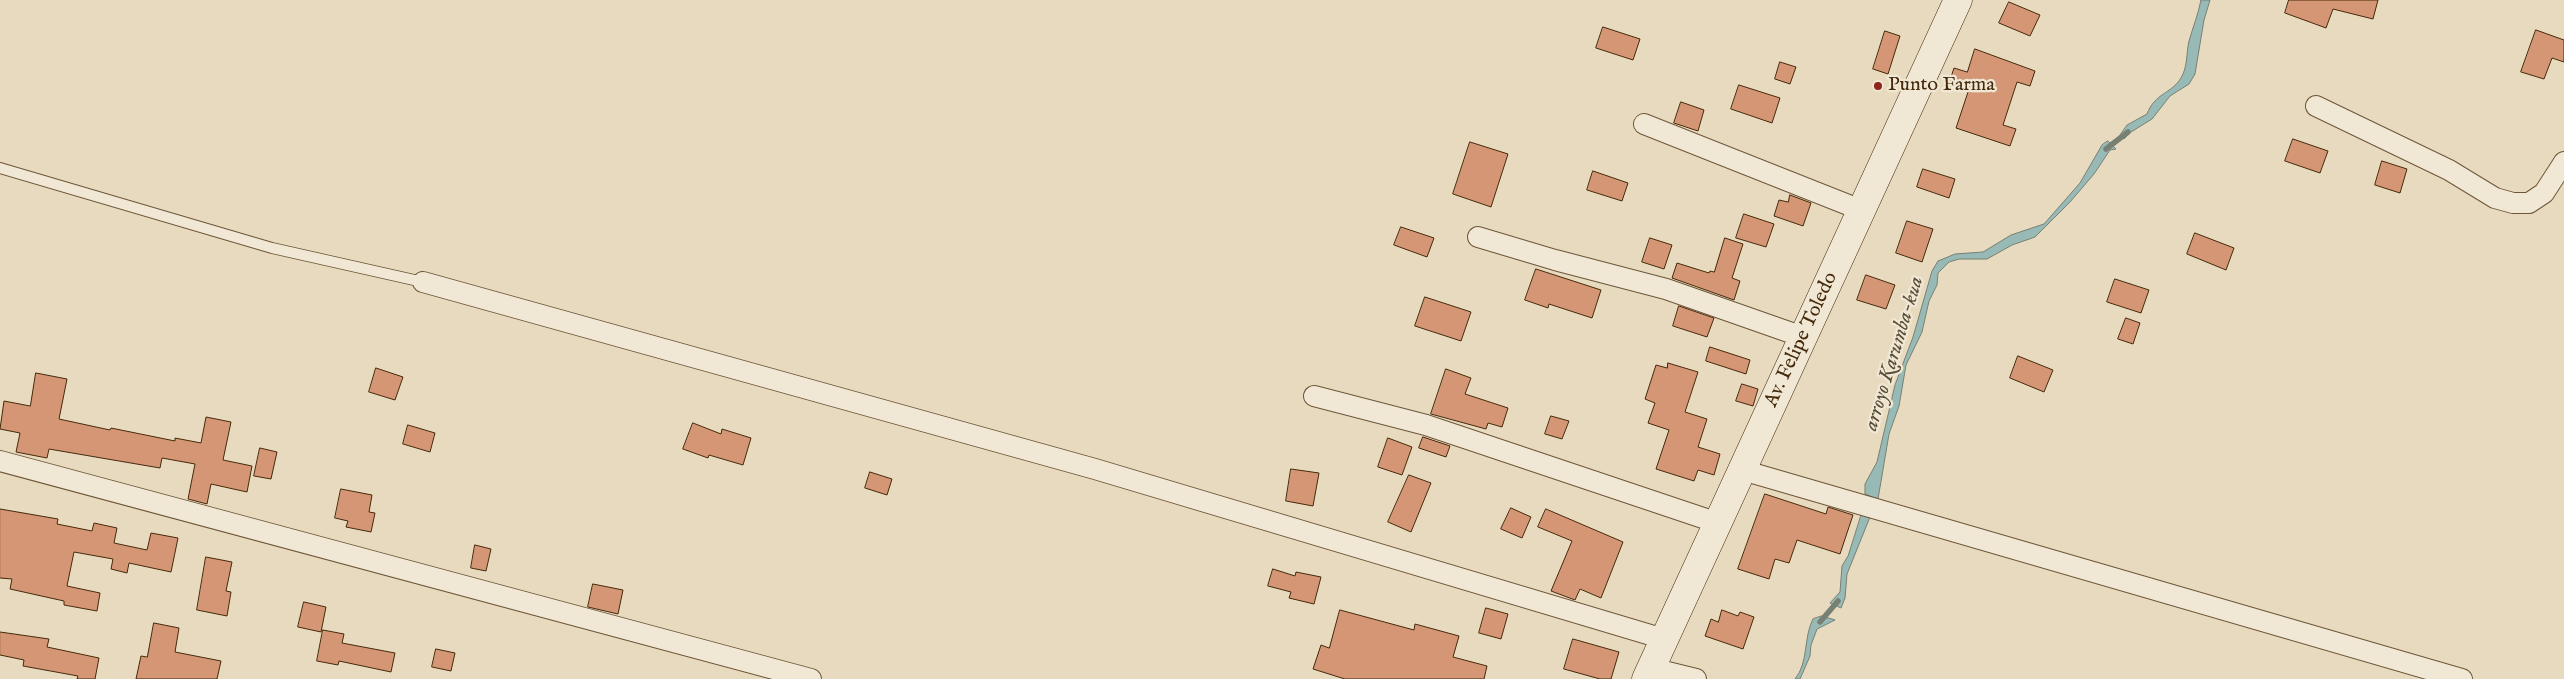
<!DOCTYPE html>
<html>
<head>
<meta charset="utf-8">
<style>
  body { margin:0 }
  canvas { display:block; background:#e8dabe }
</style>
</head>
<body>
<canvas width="2564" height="679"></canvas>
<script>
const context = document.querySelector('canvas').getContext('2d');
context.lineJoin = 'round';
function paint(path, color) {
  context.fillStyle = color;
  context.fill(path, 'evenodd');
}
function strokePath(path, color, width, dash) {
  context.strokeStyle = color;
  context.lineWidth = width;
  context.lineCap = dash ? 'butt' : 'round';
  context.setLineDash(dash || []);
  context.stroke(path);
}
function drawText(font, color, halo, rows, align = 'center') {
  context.font = font + ' "IM FELL English",serif';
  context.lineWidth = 4.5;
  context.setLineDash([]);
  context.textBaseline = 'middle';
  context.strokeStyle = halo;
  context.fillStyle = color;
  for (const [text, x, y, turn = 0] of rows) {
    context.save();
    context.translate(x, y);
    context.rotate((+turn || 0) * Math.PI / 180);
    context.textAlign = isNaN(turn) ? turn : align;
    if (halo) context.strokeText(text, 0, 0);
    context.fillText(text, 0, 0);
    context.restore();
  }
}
const water = new Path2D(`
  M2201 0H2210L2204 20 2195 74 2189 84 2170 96 2152 119 2131 132 2124 139 2120 135 2127 125 2147 114C2155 93 2171 94 2181 78 2188 66 2186 54 2189 41 2193 27 2198 15 2201 0Z
  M2108 141 2116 149 2110 150 2094 174 2070 202 2035 237 2012 245 1987 259H1959L1949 262 1938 273 1937 285 1929 301 1922 332 1906 365 1899 406 1889 434 1878 499 1865 494V484L1877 462 1895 385 1913 337 1932 271 1938 261 1955 254 1983 252 2011 235 2044 224 2080 183 2102 145Z
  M1862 513 1870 517 1847 574 1845 598 1841 608 1830 603 1840 592 1842 566 1848 556Z
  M1822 616 1835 620 1817 629 1811 645 1810 656 1800 679H1795C1809 662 1803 638 1813 619Z`);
const stream = new Path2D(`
  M2106 149 2128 132
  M1820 622 1838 601`);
const building = new Path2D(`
  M2289 0H2378L2373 19 2333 9 2326 28 2285 13Z
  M2009 2 2040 15 2030 36 1999 23Z
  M1603 27 1640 39 1633 60 1596 48Z
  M2536 30 2564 40V62L2552 58 2544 79 2521 72Z
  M1885 31 1900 36 1888 74 1873 69Z
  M1975 49 2035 71 2030 86 2017 82 2003 125 2016 129 2010 146 1956 128 1968 92 1948 86 1954 68 1967 72Z
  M1780 62 1796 67 1790 84 1775 79Z
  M1739 85 1780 98 1772 123 1731 109Z
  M1681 102 1704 110 1698 131 1674 123Z
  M2293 139 2328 151 2320 173 2285 161Z
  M1470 142 1508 154 1491 207 1453 194Z
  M2382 161 2407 169 2400 193 2375 185Z
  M1923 169 1955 179 1949 198 1917 187Z
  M1593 171 1628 183 1622 201 1587 190Z
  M1790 195 1811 203 1803 226 1774 216 1779 200 1788 202Z
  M1744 214 1774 224 1766 247 1736 238Z
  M1907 221 1933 229 1922 262 1896 253Z
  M1401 227 1434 238 1427 257 1394 245Z
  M2195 233 2234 248 2226 270 2187 254Z
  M1650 238 1672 245 1664 269 1642 262Z
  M1725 238 1743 244 1732 278 1740 281 1734 300 1672 278 1677 263 1709 273 1710 271 1714 272Z
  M1536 269 1601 290 1592 318 1549 304 1548 308 1525 300Z
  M1866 275 1895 285 1886 309 1857 300Z
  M2115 279 2149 290 2141 313 2107 302Z
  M1425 297 1471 312 1461 341 1415 326Z
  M1679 306 1714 318 1707 337 1673 326Z
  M2126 318 2140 323 2133 344 2118 339Z
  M1710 347 1750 360 1746 374 1706 361Z
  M2018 356 2053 370 2044 392 2010 378Z
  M1668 363 1698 372 1685 412 1707 419 1698 447 1720 454 1714 475 1698 470 1694 481 1656 469 1669 430 1648 423 1655 403 1645 399 1656 365 1667 368Z
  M376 368 403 377 395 400 369 392Z
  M1446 369 1471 378 1465 394 1508 408 1502 427 1488 423 1486 429 1431 414Z
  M36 373 67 379 59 419 110 430 111 428 175 441V438L201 443 206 417 231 422 223 460 252 466 247 492 211 484 207 504 188 499 195 464 162 458 160 468 49 449 47 458 16 452 20 433 0 429 4 401 30 406Z
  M1742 384 1758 389 1753 406 1736 401Z
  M1551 416 1569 421 1562 439 1545 434Z
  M693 423 721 434 722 429 751 438 743 465 709 455 708 458 683 449Z
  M408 425 435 433 430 452 403 444Z
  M1423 437 1450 446 1446 457 1419 448Z
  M1388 438 1412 447 1402 475 1378 467Z
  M260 448 277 452 271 479 254 476Z
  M1291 469 1319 473 1313 506 1286 501Z
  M870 472 892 479 887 495 865 488Z
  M1409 475 1431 483 1411 532 1388 522Z
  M341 489 372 495 369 512 375 513 371 532 346 527 348 521 335 518Z
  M1765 494 1826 514 1828 507 1853 515 1840 554 1797 540 1789 563 1775 559 1769 579 1738 569Z
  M1511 508 1531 517 1522 538 1501 529Z
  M0 509 58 519 57 524 92 531 94 523 117 528 114 543 147 550 151 533 178 538 171 572 129 563 127 573 111 569 113 559 74 552 67 586 100 593 97 611 64 605V601L10 589 12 579 0 578Z
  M1546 509 1623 542 1601 598 1580 589 1575 600 1551 591 1572 541 1538 527Z
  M475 545 491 549 486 571 471 568Z
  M206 557 232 562 226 591 231 592 227 616 197 610Z
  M1273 569 1295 576 1296 572 1321 577 1314 604 1289 598 1291 592 1268 586Z
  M593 584 623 590 618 614 588 607Z
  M304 602 326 607 321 632 298 627Z
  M1486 608 1508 614 1501 639 1479 633Z
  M1340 610 1414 630 1415 624 1459 636 1453 657 1487 666 1484 679H1345L1313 669 1321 645 1329 648Z
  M1722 610 1738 616 1740 612 1754 617 1743 649 1705 636 1711 619 1718 622Z
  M154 623 179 628 175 652 221 661 217 679H136L141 656 147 657Z
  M323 630 344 634 342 643 395 653 391 672 339 661 338 665 317 661Z
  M0 632 49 639 47 647 99 658 95 679H77L78 676 23 666 24 660 0 655Z
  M1573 639 1619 652 1611 679H1600L1564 669Z
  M436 649 455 653 451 671 432 667Z`);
const service = new Path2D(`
  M0 168 272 248 423 282`);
const minor = new Path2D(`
  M2316 106 2449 170 2495 198 2513 203H2529L2544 193 2564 162
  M1644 124 1861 210
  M1478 237 1555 260 1666 289 1803 337
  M423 282 1095 469 1664 639
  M1314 396 1426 425 1718 523
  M0 461 811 679
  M1742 470 2462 679
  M1651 668 1696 679`);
const secondary = new Path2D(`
  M1646 679 1958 0`);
const markers = [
  [1878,86,5,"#8f2418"]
];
const poiNames = [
  ["Punto Farma",1888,86]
];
const streetNames = [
  ["Av. Felipe Toledo",1802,340,-65]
];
const waterNames = [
  ["arroyo Karumba-kua",1895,354,-73]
];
paint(water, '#98bab6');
strokePath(water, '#778072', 1);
strokePath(stream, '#778072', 5.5);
paint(building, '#d49674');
strokePath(building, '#452a0b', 1);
strokePath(service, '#6e5638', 12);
strokePath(minor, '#6e5638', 22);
strokePath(secondary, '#452a0b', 29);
strokePath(service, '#f0e7d5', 10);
strokePath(minor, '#f0e7d5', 20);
strokePath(secondary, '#f0e7d5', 28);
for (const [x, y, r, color] of markers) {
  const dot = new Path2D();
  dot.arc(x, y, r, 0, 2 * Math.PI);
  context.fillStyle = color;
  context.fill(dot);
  strokePath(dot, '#f0e7d5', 2);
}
drawText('20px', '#452a0b', '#f0e7d5', poiNames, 'left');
drawText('20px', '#452a0b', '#f0e7d5', streetNames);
drawText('italic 21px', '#5a4e36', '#f0e7d5', waterNames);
</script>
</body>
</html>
